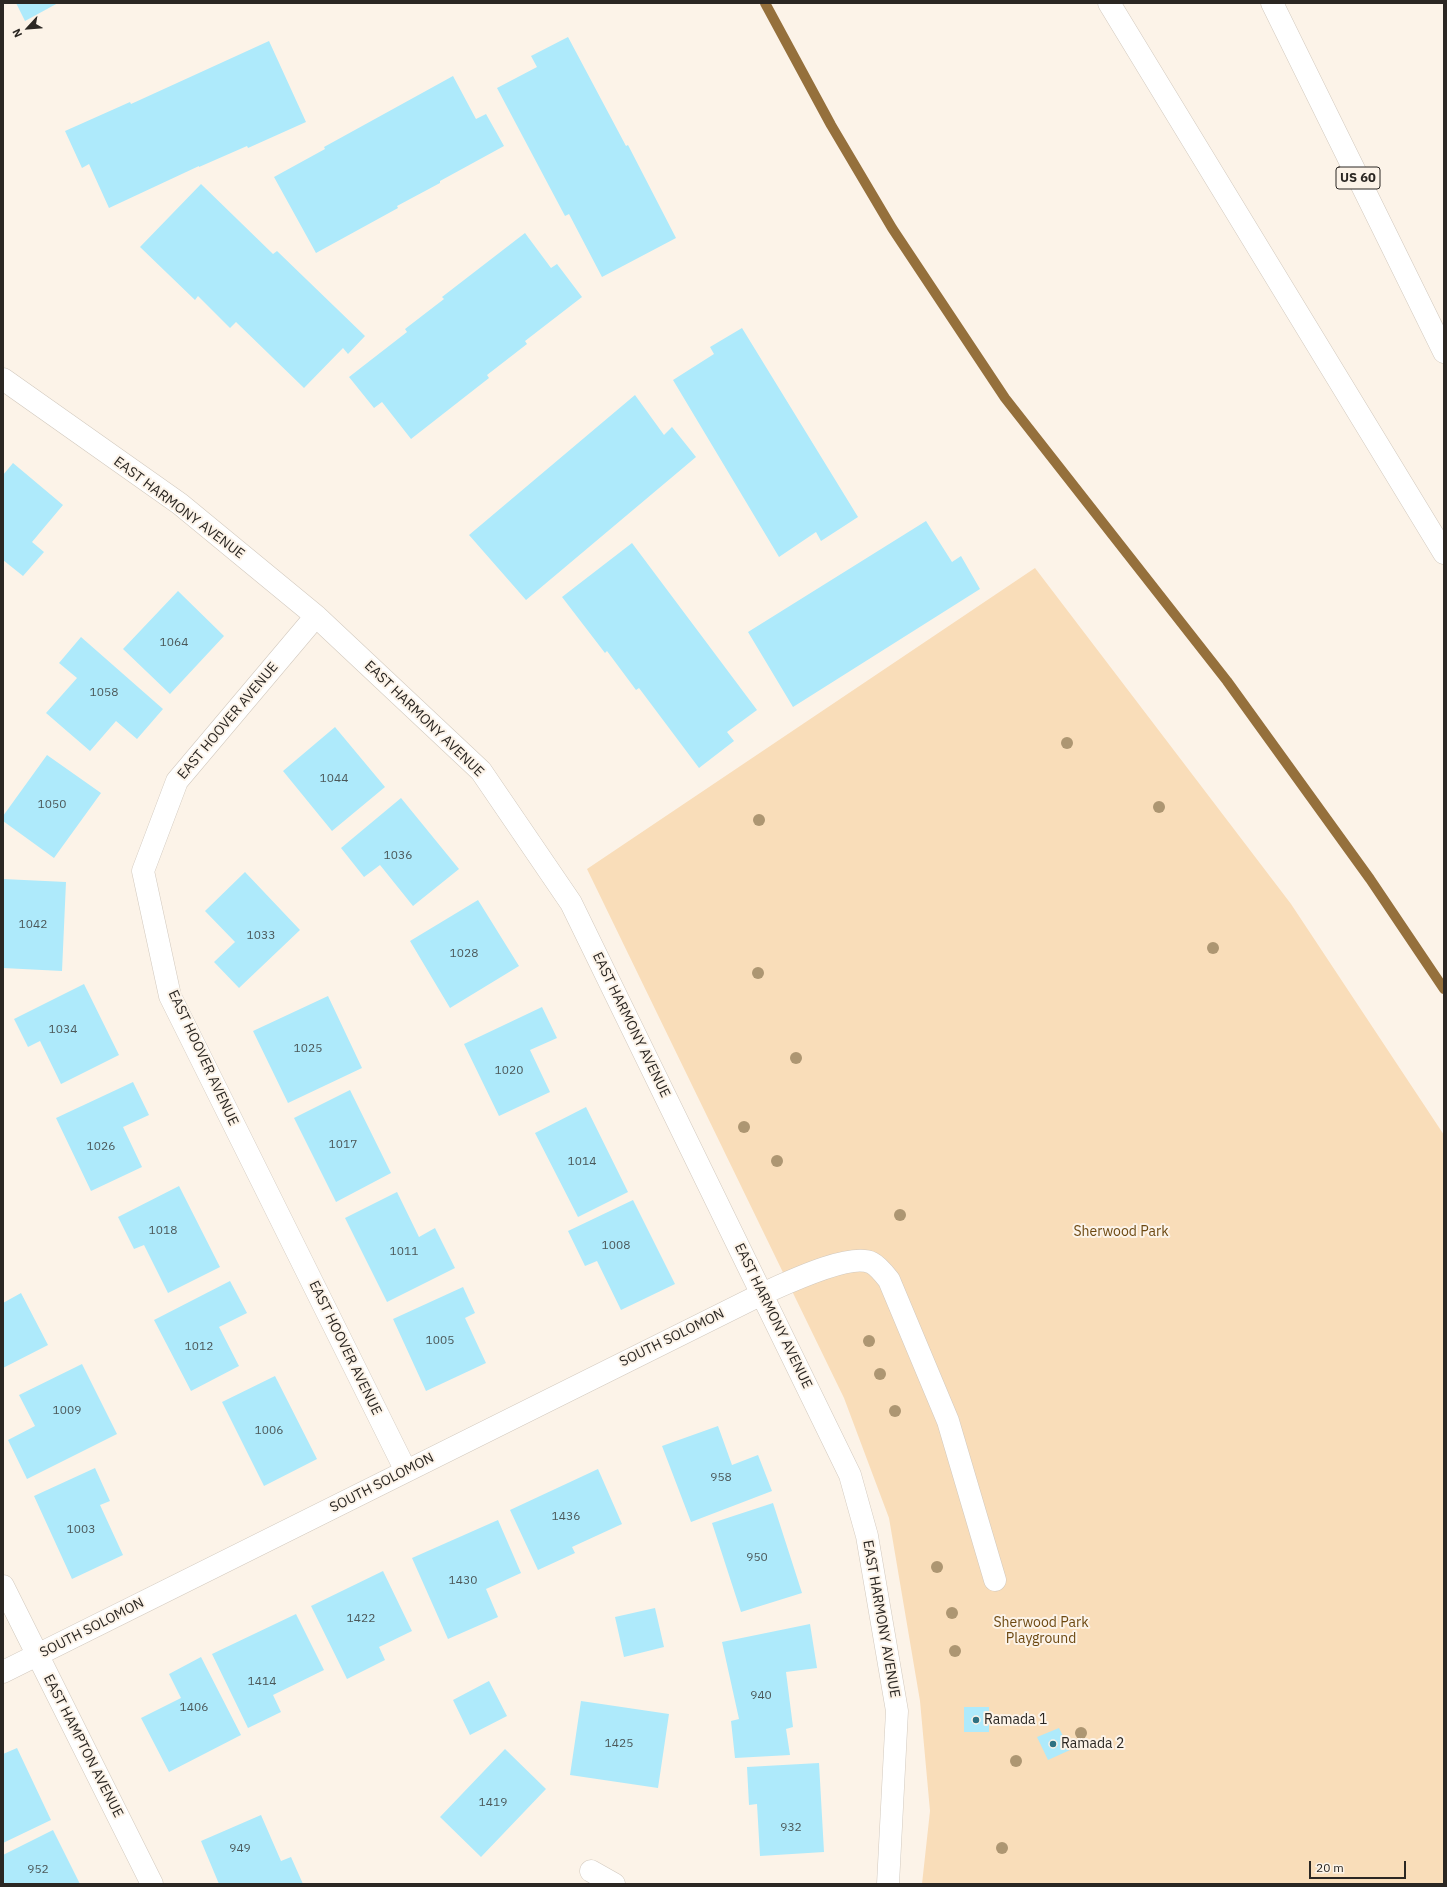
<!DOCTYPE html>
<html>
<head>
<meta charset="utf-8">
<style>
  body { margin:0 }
  #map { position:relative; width:1447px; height:1887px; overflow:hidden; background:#fcf3e8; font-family:"IBM Plex Sans",sans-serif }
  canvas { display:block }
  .frame { position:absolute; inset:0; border:4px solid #2b2723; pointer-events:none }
  .north { position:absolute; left:8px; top:8px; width:40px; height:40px; -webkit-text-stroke:3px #fcf3e8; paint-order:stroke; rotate:244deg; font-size:11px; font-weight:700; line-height:16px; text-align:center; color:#2b2723 }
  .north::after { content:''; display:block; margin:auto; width:14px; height:18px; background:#2b2723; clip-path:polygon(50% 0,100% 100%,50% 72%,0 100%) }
  .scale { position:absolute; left:1309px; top:1861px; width:97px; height:18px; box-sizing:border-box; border:2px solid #2b2723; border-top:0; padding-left:5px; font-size:12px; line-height:14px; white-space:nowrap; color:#2b2723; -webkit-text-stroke:3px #fcf3e8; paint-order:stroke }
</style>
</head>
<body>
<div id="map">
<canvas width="1447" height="1887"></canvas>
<div class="frame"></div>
<div class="north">N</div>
<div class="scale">20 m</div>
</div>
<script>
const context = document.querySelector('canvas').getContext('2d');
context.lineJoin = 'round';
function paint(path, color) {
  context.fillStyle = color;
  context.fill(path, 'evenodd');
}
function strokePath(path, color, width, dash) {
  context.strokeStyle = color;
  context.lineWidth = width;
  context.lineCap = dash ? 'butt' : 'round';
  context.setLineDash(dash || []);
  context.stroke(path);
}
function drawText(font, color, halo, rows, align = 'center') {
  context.font = font + ' "IBM Plex Sans",sans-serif';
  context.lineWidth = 4;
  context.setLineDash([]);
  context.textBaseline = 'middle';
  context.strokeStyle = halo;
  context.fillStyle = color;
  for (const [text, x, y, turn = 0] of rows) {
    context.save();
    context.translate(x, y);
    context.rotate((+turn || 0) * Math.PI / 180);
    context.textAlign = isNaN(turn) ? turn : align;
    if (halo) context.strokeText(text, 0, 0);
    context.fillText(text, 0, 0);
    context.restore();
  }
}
const green = new Path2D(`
  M1035 568 1291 904 1444 1135V1884H922L930 1811 920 1701 889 1518 844 1398 587 869Z`);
const stream = new Path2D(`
  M765 3 831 125 892 228 1005 398 1227 681 1370 879 1444 989`);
const building = new Path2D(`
  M16 3H58L25 21Z
  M568 37 626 146 628 145 676 238 602 277 569 214 565 216 497 88 537 67 531 56Z
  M269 41 306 122 248 148 247 146 199 167V166L109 208 89 164 82 168 65 131 130 102 131 104Z
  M453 76 476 119 486 114 504 146 440 181V183L397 206 398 208 316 253 274 177 325 149 324 147Z
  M201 184 273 254 277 251 365 336 348 354 343 348 304 388 236 322 230 328 198 296 195 300 140 247Z
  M525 233 551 268 557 264 582 297 525 341 527 344 487 375 489 378 411 439 382 402 374 408 349 377 407 332 405 329 444 299 442 297Z
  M742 328 858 517 821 541 816 532 779 557 673 380 714 354 710 347Z
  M635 395 664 435 672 427 696 457 526 600 469 535Z
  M13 463 63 505 32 542 44 552 23 576 3 560V475Z
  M926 521 952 562 961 556 980 589 793 707 748 632Z
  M632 543 757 710 727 732 734 741 699 768 639 688 636 690 607 651 605 653 562 597Z
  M178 591 224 636 170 694 123 649Z
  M81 637 163 709 137 739 116 721 90 751 46 713 77 678 59 663Z
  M335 727 385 787 332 831 283 771Z
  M47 755 101 793 54 858 3 821V816Z
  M401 798 459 869 413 906 380 865 364 877 341 848Z
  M245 872 300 930 239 988 214 962 235 942 205 911Z
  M3 879 66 882 62 971 3 968Z
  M478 900 519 966 450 1008 410 941Z
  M84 984 119 1055 61 1084 40 1041 28 1047 14 1019Z
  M328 996 362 1068 288 1103 253 1031Z
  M542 1007 557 1038 530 1050 550 1092 499 1116 464 1044Z
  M133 1082 149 1115 123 1127 142 1167 91 1191 56 1118Z
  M350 1090 391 1173 336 1202 294 1118Z
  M586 1107 628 1192 578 1217 535 1133Z
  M179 1186 220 1267 168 1293 144 1245 134 1249 118 1217Z
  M397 1192 419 1237 435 1228 455 1268 387 1302 345 1218Z
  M633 1200 675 1284 621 1310 597 1261 585 1266 568 1231Z
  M230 1281 247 1313 219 1327 239 1366 191 1391 154 1320Z
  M463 1287 475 1313 465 1318 486 1363 426 1391 393 1319Z
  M21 1293 48 1345 3 1368V1303Z
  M82 1364 117 1434 27 1479 8 1440 35 1426 19 1395Z
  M275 1376 317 1459 264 1486 222 1402Z
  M718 1426 732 1465 758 1455 772 1491 691 1522 662 1446Z
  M95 1468 110 1501 100 1505 123 1555 72 1579 34 1496Z
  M598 1469 622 1524 572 1547 575 1553 538 1570 510 1510Z
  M773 1503 802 1593 741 1612 712 1523Z
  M498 1520 521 1573 486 1589 498 1617 448 1639 412 1558Z
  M383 1571 412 1631 379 1647 385 1660 347 1679 311 1606Z
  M655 1608 664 1647 624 1657 615 1617Z
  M296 1614 324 1670 273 1695 281 1712 248 1728 212 1654Z
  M810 1624 817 1668 786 1672 793 1727 786 1729 790 1755 735 1758 731 1721 739 1719 722 1642Z
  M201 1657 241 1735 169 1772 141 1718 181 1698 169 1674Z
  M489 1681 507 1716 470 1735 453 1700Z
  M581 1701 669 1714 658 1788 570 1775Z
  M964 1707H989V1732H964Z
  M1059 1728 1070 1750 1048 1760 1037 1737Z
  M17 1748 51 1820 3 1843V1754Z
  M505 1749 546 1789 481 1857 440 1817Z
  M819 1763 824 1852 760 1856 757 1804 749 1805 747 1767Z
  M261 1815 281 1861 291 1857 303 1884H219L201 1841Z
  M53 1830 80 1884H3V1855Z`);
const minor = new Path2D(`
  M3 379 180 504 316 616 481 771 571 903 850 1475 867 1536 897 1711 888 1884
  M316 616 177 781 143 871 170 996 406 1471
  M3 1586 152 1884
  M3 1672 762 1294C785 1284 850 1252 872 1263 878 1266 885 1275 889 1280L948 1421 995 1580
  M591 1871 614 1884`);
const highway = new Path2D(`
  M1109 3 1444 553
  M1272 3 1444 352`);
const trees = [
  [1067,743],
  [1159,807],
  [759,820],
  [1213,948],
  [758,973],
  [796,1058],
  [744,1127],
  [777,1161],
  [900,1215],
  [869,1341],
  [880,1374],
  [895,1411],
  [937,1567],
  [952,1613],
  [955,1651],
  [1081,1733],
  [1016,1761],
  [1002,1848]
];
const markers = [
  [976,1720,4,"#2e7182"],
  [1053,1744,4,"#2e7182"]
];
const numberNames = [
  ["1064",174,643],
  ["1058",104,693],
  ["1044",334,779],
  ["1050",52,805],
  ["1036",398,856],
  ["1042",33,925],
  ["1033",261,936],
  ["1028",464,954],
  ["1034",63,1030],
  ["1025",308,1049],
  ["1020",509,1071],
  ["1017",343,1145],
  ["1026",101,1147],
  ["1014",582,1162],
  ["1018",163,1231],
  ["1008",616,1246],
  ["1011",404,1252],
  ["1005",440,1341],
  ["1012",199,1347],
  ["1009",67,1411],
  ["1006",269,1431],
  ["958",721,1478],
  ["1436",566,1517],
  ["1003",81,1530],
  ["950",757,1558],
  ["1430",463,1581],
  ["1422",361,1619],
  ["1414",262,1682],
  ["940",761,1696],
  ["1406",194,1708],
  ["1425",619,1744],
  ["1419",493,1803],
  ["932",791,1828],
  ["949",240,1849],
  ["952",38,1870]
];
const shields = [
  [1358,178,44]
];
const shieldNames = [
  ["US 60",1358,178]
];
const streetNames = [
  ["EAST HARMONY AVENUE",179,508,37],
  ["EAST HARMONY AVENUE",424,719,44],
  ["EAST HOOVER AVENUE",228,721,-50],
  ["EAST HARMONY AVENUE",631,1025,64],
  ["EAST HOOVER AVENUE",203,1058,65],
  ["EAST HARMONY AVENUE",773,1316,64],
  ["SOUTH SOLOMON",672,1338,-26],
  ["EAST HOOVER AVENUE",345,1348,64],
  ["SOUTH SOLOMON",382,1483,-27],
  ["EAST HARMONY AVENUE",881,1619,80],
  ["SOUTH SOLOMON",92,1628,-27],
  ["EAST HAMPTON AVENUE",83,1746,63]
];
const parkNames = [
  ["Sherwood Park",1121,1232],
  ["Sherwood Park",1041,1623],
  ["Playground",1041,1639]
];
const poiNames = [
  ["Ramada 1",984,1720],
  ["Ramada 2",1061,1744]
];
paint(green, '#f9ddb9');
strokePath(stream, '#95703c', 10);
paint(building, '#aeeafb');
strokePath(minor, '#d2c9be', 23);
strokePath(highway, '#d2c9be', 23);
strokePath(minor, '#fff', 22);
strokePath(highway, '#fff', 22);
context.fillStyle = '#ad9672';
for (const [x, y] of trees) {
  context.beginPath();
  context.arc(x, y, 6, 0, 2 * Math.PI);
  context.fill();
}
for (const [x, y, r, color] of markers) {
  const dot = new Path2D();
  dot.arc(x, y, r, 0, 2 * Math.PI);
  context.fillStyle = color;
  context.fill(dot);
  strokePath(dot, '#fcf3e8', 1.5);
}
drawText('12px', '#4c5859', null, numberNames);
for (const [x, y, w] of shields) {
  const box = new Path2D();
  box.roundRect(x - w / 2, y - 11, w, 22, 3);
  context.fillStyle = '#fcf3e8';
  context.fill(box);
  strokePath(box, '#2b2723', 1);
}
drawText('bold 13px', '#2b2723', null, shieldNames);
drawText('14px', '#2b2723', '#fcf3e8', streetNames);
drawText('14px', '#6d4912', '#fcf3e8', parkNames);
drawText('14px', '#2b2723', '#fcf3e8', poiNames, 'left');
</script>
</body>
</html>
